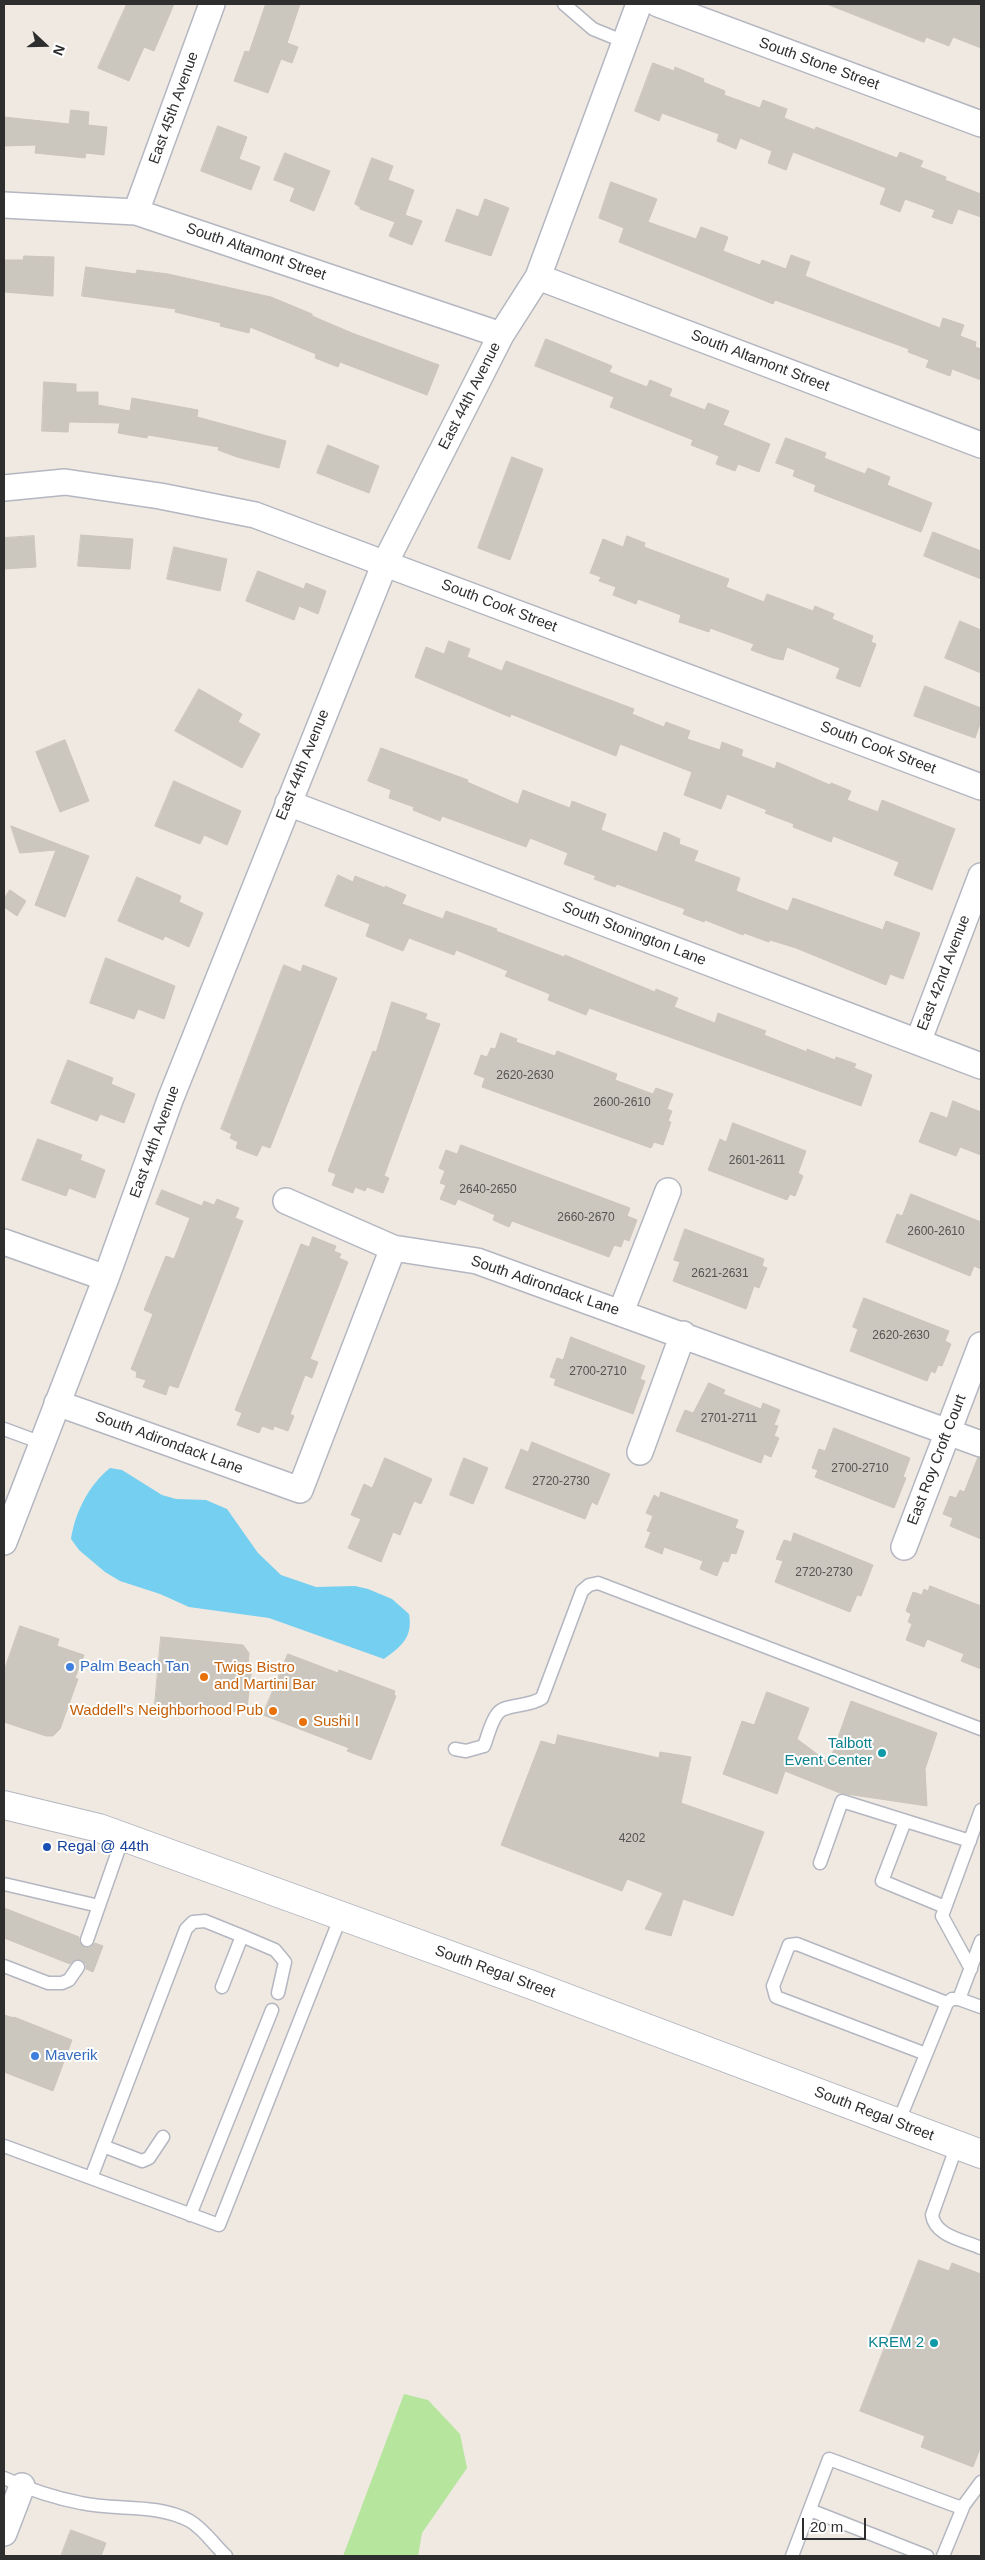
<!DOCTYPE html>
<html>
<head>
<meta charset="utf-8">
<style>
  body { margin:0 }
  #map { position:relative; width:985px; height:2560px; overflow:hidden; background:#efe9e1; font-family:Arial,sans-serif }
  canvas { display:block }
  .frame { position:absolute; inset:0; border:5px solid #2e2e2e; pointer-events:none }
  .north { position:absolute; left:20px; top:20px; width:50px; height:50px; -webkit-text-stroke:4px #fff; paint-order:stroke; rotate:111deg; font-size:14px; font-weight:700; line-height:20px; text-align:center; color:#2e2e2e }
  .north::after { content:''; display:block; margin:auto; width:18px; height:22px; background:#2e2e2e; clip-path:polygon(50% 0,100% 100%,50% 72%,0 100%) }
  .scale { position:absolute; left:802px; top:2518px; width:64px; height:22px; box-sizing:border-box; border:2px solid #2e2e2e; border-top:0; padding-left:6px; font-size:15px; line-height:18px; white-space:nowrap; color:#2e2e2e; -webkit-text-stroke:4px #fff; paint-order:stroke }
</style>
</head>
<body>
<div id="map">
<canvas width="985" height="2560"></canvas>
<div class="frame"></div>
<div class="north">N</div>
<div class="scale">20 m</div>
</div>
<script>
const context = document.querySelector('canvas').getContext('2d');
context.lineJoin = 'round';
function paint(path, color) {
  context.fillStyle = color;
  context.fill(path, 'evenodd');
}
function strokePath(path, color, width, dash) {
  context.strokeStyle = color;
  context.lineWidth = width;
  context.lineCap = dash ? 'butt' : 'round';
  context.setLineDash(dash || []);
  context.stroke(path);
}
function drawText(font, color, halo, rows, align = 'center') {
  context.font = font + ' Arial,sans-serif';
  context.lineWidth = 4;
  context.setLineDash([]);
  context.textBaseline = 'middle';
  context.strokeStyle = halo;
  context.fillStyle = color;
  for (const [text, x, y, turn = 0] of rows) {
    context.save();
    context.translate(x, y);
    context.rotate((+turn || 0) * Math.PI / 180);
    context.textAlign = isNaN(turn) ? turn : align;
    if (halo) context.strokeText(text, 0, 0);
    context.fillText(text, 0, 0);
    context.restore();
  }
}
const green = new Path2D(`
  M404 2394 428 2400 460 2434 467 2468 422 2533 418 2556H343Z`);
const water = new Path2D(`
  M110 1468 122 1470 162 1495 176 1499 206 1500 227 1509 258 1553 281 1575 316 1587 355 1586 368 1589 392 1599 409 1614C413 1637 402 1646 384 1659L269 1618 189 1607 160 1594 120 1581 105 1572 79 1550 71 1539C75 1512 89 1485 110 1468Z`);
const building = new Path2D(`
  M127 4H174L154 51 144 47 129 81 98 68Z
  M266 4H300L287 43 298 47 292 63 281 59 268 93 234 81 245 51 249 52Z
  M827 4H981V48L953 37 949 46 926 37 924 42Z
  M653 63 674 71 675 67 704 79 703 82 725 91 724 95 760 108 763 100 787 109 784 118 815 130 816 127 897 158 900 152 923 161 920 167 946 177 945 180 981 194V217L958 209 952 224 932 217 935 210 905 199 900 212 880 204 886 188 793 152 786 170 768 163 772 151 740 138 736 149 717 141 719 134 662 113 659 121 635 111Z
  M71 110 89 112 88 125 107 127 104 155 86 153 85 158 35 153 36 145 4 146V117L69 124Z
  M218 126 247 137 239 159 260 167 251 190 201 171Z
  M285 153 330 171 314 211 290 201 295 188 274 180Z
  M372 158 393 166 388 180 414 190 405 215 422 221 412 245 389 236 395 222 360 209V207L355 204Z
  M611 182 657 199 648 222 696 239 701 227 728 237 723 251 760 265 762 260 786 269 791 255 810 262 805 276 940 328 943 318 964 325 960 336 976 342 975 347 981 349V380L952 369 950 376 926 367 929 360 908 352 909 349 775 300 773 304 619 242 624 228 599 218Z
  M485 199 509 208 491 256 445 241 457 209 478 217Z
  M24 256 54 257 53 296 4 292V260H23Z
  M86 267 136 274 137 270 168 274 271 297 312 314V316L352 333 439 365 427 395 340 362 338 367 315 358 316 354 250 327 249 333 220 326 221 323 175 312 176 309 82 296Z
  M546 339 612 366 609 372 647 387 650 380 672 389 669 396 705 410 708 403 729 411 723 425 770 444 759 472 738 464 735 471 716 464 719 456 691 445 693 440 610 407 614 397 535 366Z
  M44 382 76 384V392H98V405L130 411 132 398 198 410 197 417 286 441 279 468 237 457 218 450 219 447 148 435 147 438 118 433 120 423 69 422 68 432 42 431Z
  M786 438 826 453 824 458 865 474 868 468 890 477 887 485 932 503 921 532 814 491 816 485 793 476 795 470 776 463Z
  M328 445 379 466 369 493 317 473Z
  M512 457 543 469 510 560 478 548Z
  M933 532 981 551V579L924 556Z
  M81 535 133 539 130 569 78 566Z
  M34 536 36 567 4 569V538Z
  M627 536 645 543 644 547 729 579 726 587 764 602 767 594 813 611 815 606 834 614 832 619 873 636 871 642 876 644 860 687 836 678 840 668 787 647 783 660 773 658 751 650 754 644 710 628 709 632 679 622 681 615 638 599 636 604 613 595 616 587 599 581 601 577 590 573 603 539 623 547Z
  M174 547 227 559 220 591 167 579Z
  M258 571 304 589 306 583 326 591 318 614 299 606 294 620 246 601Z
  M960 621 981 630V673L945 658Z
  M449 641 470 649 467 657 502 671 506 661 634 709 632 714 664 727 666 722 690 731 687 739 720 750 722 742 743 750 741 756 775 769 777 762 830 785 831 783 851 791 847 800 878 812 882 800 955 829 932 890 894 875 899 862 833 836 831 842 793 827 794 824 765 813 767 810 727 794 721 809 684 795 692 772 620 744 616 756 511 714 510 717 415 677 426 647 444 654Z
  M925 686 981 708V721L975 738 914 716Z
  M199 689 242 714 238 722 260 734 242 768 175 731Z
  M65 740 89 801 60 812 36 752Z
  M381 748 468 780 467 782 518 804 523 790 570 808 572 801 606 814 601 830 657 852 664 832 680 839 679 844 698 851 694 861 740 878 736 891 788 911 793 898 883 930 886 921 920 933 903 979 890 974 886 985 796 948 770 940 769 942 744 933 743 935 705 920 704 922 683 914 685 909 617 884 615 887 594 879 596 876 564 864 568 853 530 838 526 847 453 820 442 816 440 821 413 810 414 807 389 798 391 790 368 781Z
  M174 781 241 811 227 845 204 835 200 844 155 826Z
  M11 826 89 856 65 917 35 905 56 850 20 853Z
  M338 875 353 882 355 876 385 888V886L406 895 402 904 443 919 446 911 497 929 496 931 564 957 565 955 655 992 656 989 678 998 674 1007 715 1023 718 1013 766 1031 764 1035 807 1052V1049L835 1060 836 1057 856 1064 854 1068 872 1075 861 1106 589 1008 586 1015 548 1000 550 994 505 976 508 971 456 950 454 955 409 938 403 951 366 936 370 924 325 906Z
  M137 877 181 896 179 902 203 913 189 947 165 936 163 940 118 921Z
  M10 890 26 901 17 916 4 907V899Z
  M106 958 175 986 164 1019 138 1009 134 1019 90 1003Z
  M284 965 301 972 303 965 337 978 270 1148 262 1145 257 1156 236 1148 238 1142 230 1138 232 1134 221 1129Z
  M392 1002 427 1014 425 1019 440 1024 384 1176 389 1178 383 1193 367 1187 365 1191 355 1187 353 1193 332 1185 336 1174 328 1171 373 1051 376 1052Z
  M501 1033 517 1039 516 1042 555 1056 557 1051 617 1074 615 1080 653 1094 656 1088 673 1094 667 1109 672 1111 668 1121 671 1122 663 1145 654 1142 651 1148 482 1087 485 1078 474 1074 481 1055 487 1057 491 1048 495 1049Z
  M68 1060 113 1078 111 1084 135 1094 124 1123 100 1114 97 1121 51 1103Z
  M953 1101 981 1112V1155L960 1147 956 1156 919 1142 931 1112 947 1118Z
  M733 1123 806 1151 798 1173 803 1176 795 1196 790 1194 787 1200 708 1170 720 1139 726 1142Z
  M38 1139 82 1155 80 1160 105 1170 95 1198 69 1188 66 1196 22 1180Z
  M461 1145 630 1208 627 1216 637 1220 629 1241 624 1239 621 1247 614 1245 609 1257 512 1221 509 1227 493 1220 495 1215 458 1199 455 1205 440 1199 446 1185 440 1183 445 1171 439 1168 446 1150 457 1154Z
  M162 1190 202 1206 204 1201 214 1205 217 1199 239 1208 235 1218 243 1221 178 1388 169 1385 166 1395 143 1387 146 1380 136 1377 137 1372 131 1369 153 1314 144 1310 152 1290 166 1256 174 1259 190 1218 156 1204Z
  M911 1194 981 1222V1269L974 1266 970 1276 886 1242 897 1214 902 1216Z
  M685 1229 764 1259 762 1266 767 1268 759 1288 754 1286 746 1309 673 1281 680 1262 674 1260Z
  M313 1237 336 1246 334 1251 341 1254 339 1258 348 1262 310 1359 318 1362 312 1378 305 1375 290 1414 294 1416 288 1431 274 1426 273 1430 262 1426 259 1433 237 1425 242 1413 235 1410 301 1244 309 1247Z
  M864 1298 949 1331 945 1341 951 1344 942 1366 938 1365 935 1373 931 1371 927 1381 850 1351 858 1329 853 1327Z
  M571 1337 645 1366 640 1379 645 1381 633 1414 554 1385 556 1379 550 1377 557 1358 563 1360Z
  M709 1383 725 1390 723 1394 761 1409 763 1403 780 1410 774 1425 778 1426 774 1436 779 1438 771 1457 764 1454 761 1463 676 1431 685 1410 693 1413Z
  M834 1428 910 1458 903 1477 906 1478 894 1508 815 1477 818 1470 812 1468 819 1449 825 1451Z
  M532 1442 610 1474 597 1505 592 1502 585 1519 505 1488 521 1449 528 1452Z
  M385 1458 432 1479 421 1504 414 1501 400 1535 393 1532 381 1562 348 1548 361 1519 351 1515 364 1484 372 1488Z
  M464 1458 488 1468 473 1504 450 1495Z
  M978 1458H981V1539L950 1526 953 1518 943 1514 950 1496 956 1498 960 1490 964 1492Z
  M661 1492 738 1520 735 1528 744 1531 736 1554 731 1553 728 1562 723 1561 717 1576 700 1569 703 1561 664 1547 662 1554 645 1547 651 1532 647 1531 653 1516 646 1513 654 1495 659 1498Z
  M794 1533 873 1565 861 1596 857 1595 850 1612 775 1582 783 1561 776 1559 784 1540 791 1542Z
  M930 1586 981 1606V1669L961 1661 964 1654 927 1639 924 1647 906 1640 912 1624 908 1622 911 1614 906 1611 913 1592 922 1595 924 1589 928 1591Z
  M20 1626 59 1639 57 1646 84 1655 75 1678 78 1679 60 1729 53 1736H46L4 1722V1671Z
  M161 1637 243 1645 249 1653 248 1665 252 1666 247 1708 239 1712 155 1704Z
  M288 1654 338 1673 339 1670 395 1691 394 1695 396 1696 371 1760 347 1751 349 1748 263 1715Z
  M767 1692 809 1708 797 1739 829 1763 851 1701 937 1733 925 1769 927 1806 840 1793 785 1771 777 1794 723 1774 742 1721 754 1725Z
  M558 1735 659 1758 660 1752 691 1757 681 1803 764 1832 733 1916 683 1899 671 1936 645 1929 663 1893 627 1879 622 1891 501 1845 541 1741 555 1745Z
  M4 1908 79 1937V1942L84 1947 89 1948 95 1943 103 1946 93 1972 86 1969V1964L82 1960H75L70 1964 4 1938Z
  M4 2015 14 2018V2017L72 2040 53 2091 4 2072Z
  M919 2260 949 2271 952 2263 981 2274V2446L973 2467 921 2447 925 2436 860 2411Z
  M71 2530 106 2543 101 2556H61Z`);
const lane = new Path2D(`
  M564 4 593 29 625 42
  M4 1429 42 1443
  M455 1749 466 1751 484 1746C488 1736 491 1721 498 1713 505 1704 529 1707 542 1698L582 1591 589 1585 598 1583 981 1729
  M905 1821 882 1881 945 1907
  M820 1863 842 1801 970 1841
  M4 1884 99 1906
  M87 1940 123 1837
  M981 1941 959 1999 981 2007
  M4 1966 48 1983H62L69 1980 78 1967
  M971 1969 942 1916 981 1810
  M222 1987 242 1936 275 1950 285 1962 278 1993
  M926 2054 776 1997 773 1986 789 1945 797 1944 947 2003
  M898 2123 947 2003 952 1999H959
  M957 2145 932 2215C935 2236 963 2240 981 2248
  M4 2146 219 2225 341 1916
  M103 2146 142 2161 149 2158 163 2137
  M91 2178 186 1929 193 1922 205 1921 242 1936
  M190 2215 272 2010
  M4 2478C28 2489 55 2498 81 2503 117 2511 157 2503 190 2521 204 2529 214 2545 226 2556
  M810 2510 927 2556
  M792 2556 829 2459 959 2507 964 2505 981 2482
  M943 2556 964 2505`);
const street = new Path2D(`
  M658 4 981 124
  M4 205 136 212 501 335
  M136 212 212 4
  M538 277 981 445
  M4 488 65 482 160 496 255 515 981 787
  M288 803 981 1066
  M918 1042 981 876
  M286 1201 393 1248
  M4 1242 106 1278
  M621 1312 668 1191
  M57 1403 300 1490 393 1248 477 1261 981 1444
  M640 1452 683 1334
  M4 1542 106 1278 170 1100 385 563 501 335 538 277 639 4
  M904 1547 981 1345
  M4 2533 22 2486`);
const secondary = new Path2D(`
  M4 1805 99 1828 532 1985 981 2154`);
const markers = [
  [70,1667,5,"#3f7fe0"],
  [204,1677,5,"#e8710a"],
  [273,1711,5,"#e8710a"],
  [303,1722,5,"#e8710a"],
  [882,1753,5,"#0f9aa8"],
  [47,1847,5,"#1a4fb4"],
  [35,2056,5,"#3f7fe0"],
  [934,2343,5,"#0f9aa8"]
];
const numberNames = [
  ["2620-2630",525,1076],
  ["2600-2610",622,1103],
  ["2601-2611",757,1161],
  ["2640-2650",488,1190],
  ["2660-2670",586,1218],
  ["2600-2610",936,1232],
  ["2621-2631",720,1274],
  ["2620-2630",901,1336],
  ["2700-2710",598,1372],
  ["2701-2711",729,1419],
  ["2700-2710",860,1469],
  ["2720-2730",561,1482],
  ["2720-2730",824,1573],
  ["4202",632,1839]
];
const streetNames = [
  ["South Stone Street",819,64,20],
  ["East 45th Avenue",174,108,-70],
  ["South Altamont Street",256,252,19],
  ["South Altamont Street",760,361,21],
  ["East 44th Avenue",470,396,-63],
  ["South Cook Street",499,606,21],
  ["South Cook Street",878,748,21],
  ["East 44th Avenue",303,765,-68],
  ["South Stonington Lane",634,934,21],
  ["East 42nd Avenue",944,973,-69],
  ["East 44th Avenue",155,1142,-70],
  ["South Adirondack Lane",545,1286,19],
  ["South Adirondack Lane",169,1443,20],
  ["East Roy Croft Court",937,1460,-69],
  ["South Regal Street",495,1972,20],
  ["South Regal Street",874,2114,21]
];
const shopNames = [
  ["Palm Beach Tan",80,1667],
  ["Maverik",45,2056]
];
const foodNames = [
  ["Twigs Bistro",214,1668],
  ["and Martini Bar",214,1685],
  ["Waddell's Neighborhood Pub",263,1711,"right"],
  ["Sushi I",313,1722]
];
const cultureNames = [
  ["Talbott",872,1744],
  ["Event Center",872,1761],
  ["KREM 2",924,2343]
];
const transitNames = [
  ["Regal @ 44th",57,1847]
];
paint(green, '#b6e59e');
paint(water, '#75cff0');
paint(building, '#cbc7bf');
strokePath(building, '#cbc5ba', 1);
strokePath(lane, '#b4b7c1', 15);
strokePath(street, '#b4b7c1', 28);
strokePath(secondary, '#b4b7c1', 30);
strokePath(lane, '#fff', 12);
strokePath(street, '#fff', 25);
strokePath(secondary, '#fff', 28);
for (const [x, y, r, color] of markers) {
  const dot = new Path2D();
  dot.arc(x, y, r, 0, 2 * Math.PI);
  context.fillStyle = color;
  context.fill(dot);
  strokePath(dot, '#fff', 2);
}
drawText('12px', '#555452', null, numberNames);
drawText('15px', '#2e2e2e', '#fff', streetNames);
drawText('15px', '#366cbe', '#fff', shopNames, 'left');
drawText('15px', '#c56008', '#fff', foodNames, 'left');
drawText('15px', '#0d838f', '#fff', cultureNames, 'right');
drawText('15px', '#164399', '#fff', transitNames, 'left');
</script>
</body>
</html>
